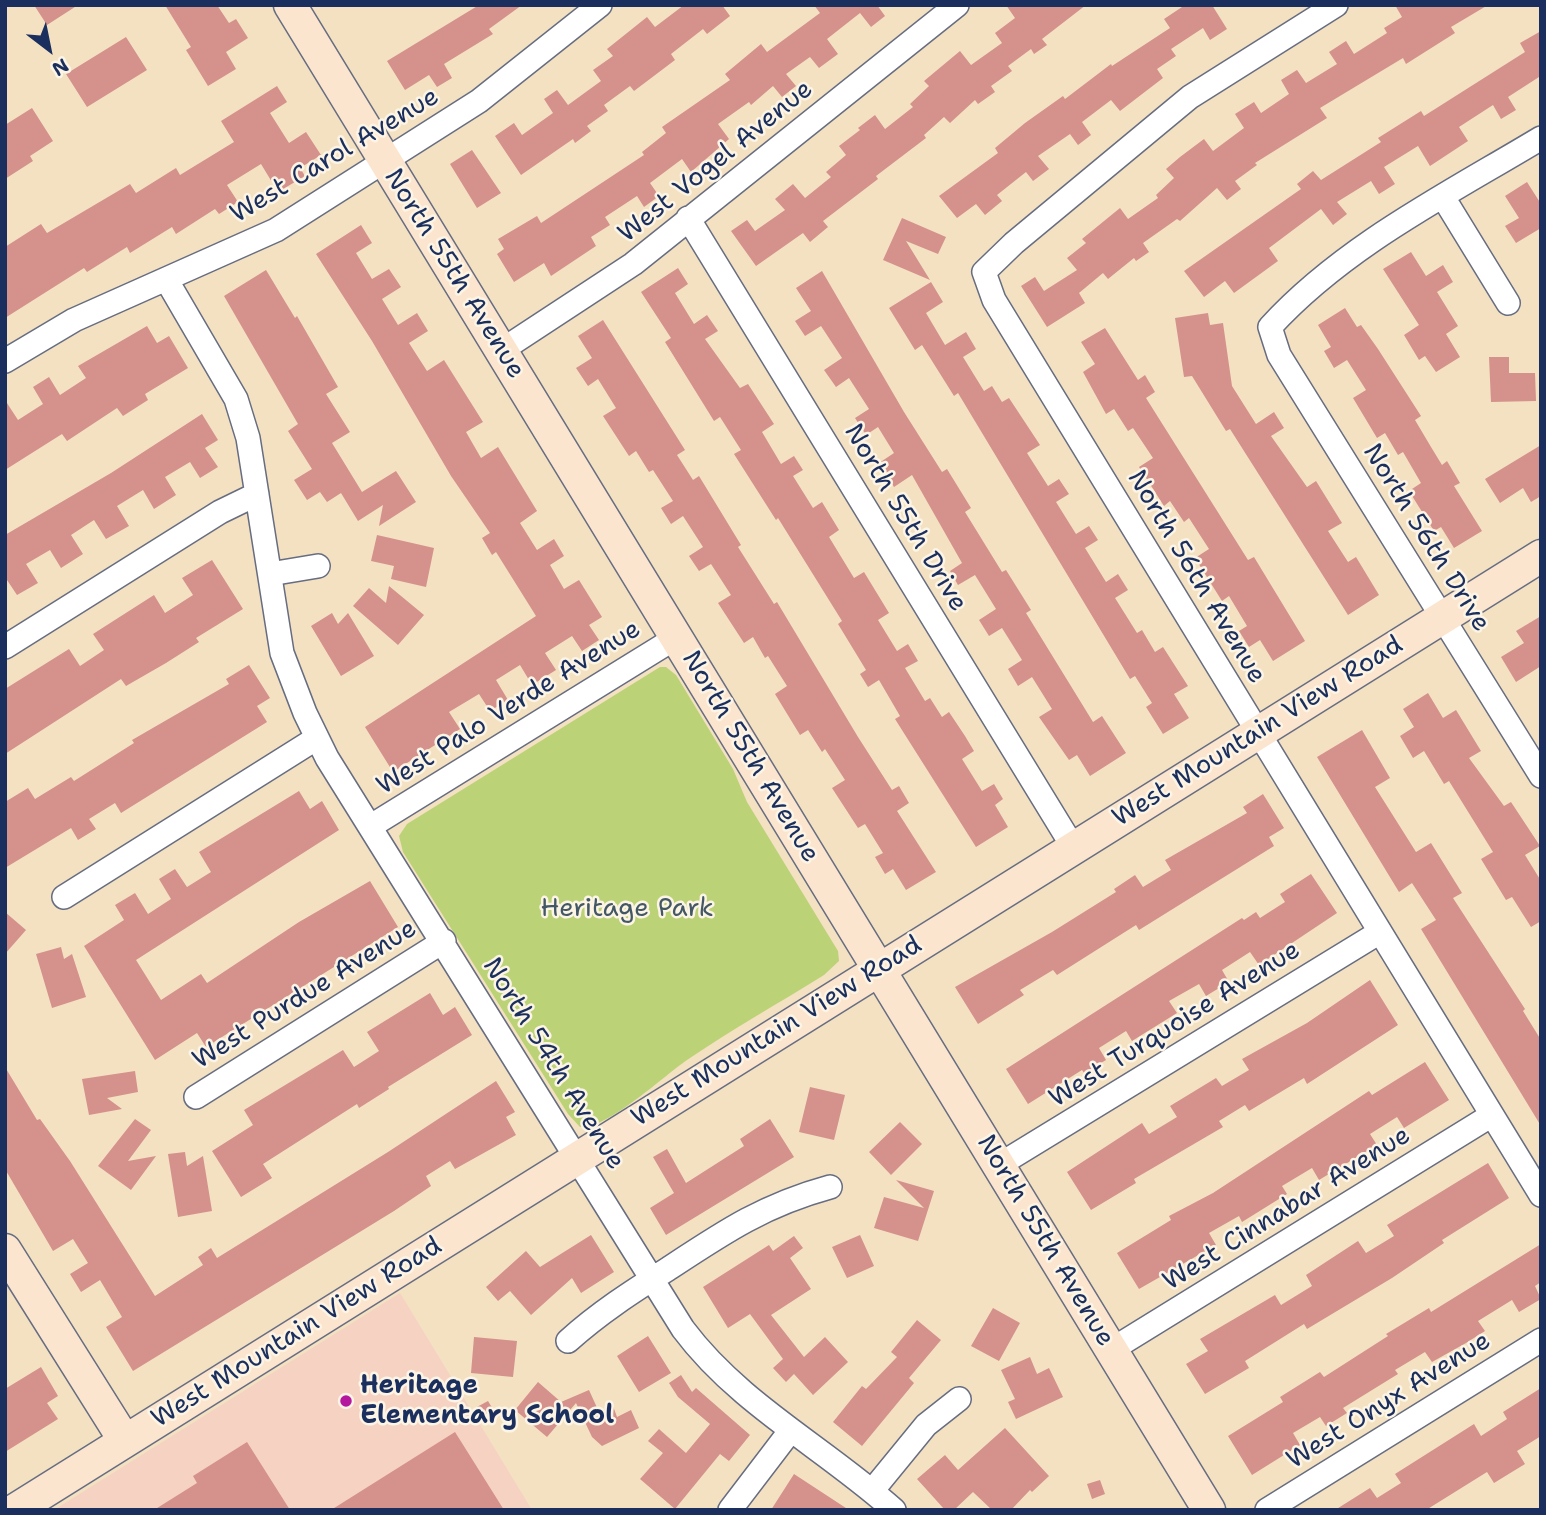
<!DOCTYPE html>
<html>
<head>
<meta charset="utf-8">
<style>
  body { margin:0 }
  #map { position:relative; width:1546px; height:1515px; overflow:hidden; background:#f3e1c2; font-family:"Shantell Sans",sans-serif }
  canvas { display:block }
  .frame { position:absolute; inset:0; border:7px solid #1b2f5e; pointer-events:none }
  .north { position:absolute; left:14px; top:14px; width:70px; height:70px; -webkit-text-stroke:5px #fcf5e5; paint-order:stroke; rotate:148deg; font-size:19px; font-weight:700; line-height:28px; text-align:center; color:#1b2f5e }
  .north::after { content:''; display:block; margin:auto; width:24px; height:32px; background:#1b2f5e; clip-path:polygon(50% 0,100% 100%,50% 72%,0 100%) }
</style>
</head>
<body>
<div id="map">
<canvas width="1546" height="1515"></canvas>
<div class="frame"></div>
<div class="north">N</div>
</div>
<script>
const context = document.querySelector('canvas').getContext('2d');
context.lineJoin = 'round';
function paint(path, color) {
  context.fillStyle = color;
  context.fill(path, 'evenodd');
}
function strokePath(path, color, width, dash) {
  context.strokeStyle = color;
  context.lineWidth = width;
  context.lineCap = dash ? 'butt' : 'round';
  context.setLineDash(dash || []);
  context.stroke(path);
}
function drawText(font, color, halo, rows, align = 'center') {
  context.font = font + ' "Shantell Sans",sans-serif';
  context.lineWidth = 5;
  context.setLineDash([]);
  context.textBaseline = 'middle';
  context.strokeStyle = halo;
  context.fillStyle = color;
  for (const [text, x, y, turn = 0] of rows) {
    context.save();
    context.translate(x, y);
    context.rotate((+turn || 0) * Math.PI / 180);
    context.textAlign = isNaN(turn) ? turn : align;
    if (halo) context.strokeText(text, 0, 0);
    context.fillText(text, 0, 0);
    context.restore();
  }
}
const built = new Path2D(`
  M400 1293 532 1510H54Z`);
const green = new Path2D(`
  M660 667H666L676 675 733 769 747 802 838 951 839 961 824 975C779 1003 731 1030 687 1060 665 1075 606 1130 580 1127L568 1114 403 852 399 836 407 824Z`);
const building = new Path2D(`
  M34 5H78L47 25Z
  M165 5H217L229 23 236 19 248 38 226 52 236 69 208 86 186 50 191 47Z
  M479 5H522L489 29 493 34 444 64 452 78 437 87 429 75 405 90 387 61Z
  M684 5H722L730 16 707 34 703 29 671 54 675 60 634 91 630 86 604 105 608 111 587 126 591 131 575 143 573 139 521 175 495 136 514 123 522 135 553 113 544 99 557 90 568 105 601 81 593 70 613 56 607 49 647 17 655 27Z
  M814 5H877L885 16 871 27 860 13 827 39 838 54 819 68 810 57 786 74 796 86 782 97 773 86 751 105 749 102 718 124 729 139 691 172 682 159 650 183 659 196 644 207 637 196 605 217 610 225 591 237 596 246 551 276 544 263 514 282 497 254 504 249 498 239 537 216 541 223 644 155 642 152 666 133 662 127 730 80 725 74 761 44 767 52 820 13Z
  M1006 5H1086L1042 39 1047 45 1034 54 1031 49 1008 66 1012 71 991 86 995 92 978 104 975 100 950 123 944 117 924 135 926 138 876 176 878 179 823 221 828 227 810 242 803 233 756 266 731 231 747 220 755 231 785 210 775 199 793 184 805 198 831 177 826 172 846 155 839 146 860 130 858 128 875 115 885 129 913 107 910 104 929 86 924 81 960 51 971 65 1002 43 995 33 1015 18Z
  M1185 5H1212L1227 29 1210 40 1203 28 1171 49 1176 56 1157 69 1163 78 1120 111 1111 100 1082 122 1091 135 1078 145 1070 134 1038 156 1049 169 1033 181 1026 172 997 195 1002 201 985 215 976 204 957 218 939 196 998 153 995 148 1025 123 1063 96 1065 99 1111 64 1112 66 1170 28 1164 19Z
  M1395 5H1488L1451 27 1455 33 1406 64 1403 58 1320 108 1327 118 1255 163 1257 165 1235 181 1241 189 1227 200 1217 188 1180 221 1177 219 1143 243 1149 252 1136 261 1134 258 1108 279 1103 273 1079 293 1085 303 1047 327 1021 286 1035 277 1044 291 1077 270 1067 258 1086 243 1082 239 1120 208 1128 219 1158 198 1156 195 1174 178 1166 169 1180 157 1204 139 1213 151 1244 128 1235 114 1254 102 1261 113 1289 94 1281 80 1297 70 1306 83 1337 64 1329 52 1346 41 1354 54 1387 33 1384 28 1402 17Z
  M1541 31V79L1539 77 1508 97 1516 110 1501 119 1493 105 1459 127 1468 141 1430 166 1418 146 1384 167 1395 184 1379 194 1371 181 1337 202 1347 214 1333 225 1321 209 1269 248 1278 261 1234 293 1225 281 1204 297 1184 271 1301 189 1297 184 1313 171 1321 180 1381 142 1378 138 1421 111 1424 116 1525 52 1520 43Z
  M126 37 147 70 87 107 66 74Z
  M277 86 287 102 270 113 289 143 306 132 321 155 300 168 305 176 278 192 261 164 227 185 238 202 219 214 215 209 176 234 172 227 130 253 127 247 87 272 84 268 5 318V247L41 224 47 233 130 184 136 193 176 168 180 175 234 142 221 121Z
  M32 108 53 141 30 156 33 161 5 179V125Z
  M472 150 501 193 477 208 450 164Z
  M1527 182 1541 204V228L1516 243 1505 226 1519 218 1505 196Z
  M902 218 946 237 938 254 906 241 930 280 883 260Z
  M361 225 372 243 356 253 372 279 389 269 401 287 382 299 398 325 417 313 428 331 409 343 427 371 444 360 483 422 466 432 481 458 498 447 537 511 520 523 537 550 554 539 564 556 550 565 564 589 579 580 602 617 589 625 599 640 582 651 572 636 545 653 556 670 532 685 520 665 496 680 508 700 490 711 479 694 449 712 460 729 393 772 365 727 536 616 496 552 492 555 482 538 490 533 451 476 372 341 316 254Z
  M1411 252 1426 276 1443 265 1453 282 1437 292 1458 326 1446 334 1460 357 1436 372 1425 356 1419 360 1404 335 1419 325 1383 269Z
  M678 268 688 284 675 293 694 324 707 315 718 331 705 339 740 388 748 384 774 424 762 432 781 464 794 456 803 470 793 476 813 508 822 502 839 530 829 537 854 578 864 572 889 613 878 620 897 651 908 644 918 661 905 668 925 701 930 698 942 717 949 712 965 736 974 751 962 759 982 791 994 784 1003 799 995 805 1008 827 976 847 895 719 900 716 879 680 868 687 860 674 866 670 838 624 842 621 778 518 776 520 734 454 741 450 720 417 714 421 665 342 671 338 641 292Z
  M266 270 295 318 297 316 338 387 326 394 350 432 332 443 362 492 396 471 416 502 379 526 383 505 358 521 341 493 327 502 320 492 307 500 294 480 312 469 288 431 298 424 224 296Z
  M822 271 904 412 942 472 947 469 971 508 965 512 1002 572 1006 570 1031 610 1026 613 1093 722 1102 716 1126 753 1090 776 1077 755 1069 760 1039 717 1052 709 1032 677 1018 686 1008 669 1022 660 1002 628 989 636 979 620 996 609 975 575 958 585 950 571 962 563 912 475 894 487 879 463 894 453 878 427 866 435 855 418 869 409 849 378 836 387 824 370 842 358 821 326 805 336 795 321 811 311 796 288Z
  M931 282 943 302 926 313 945 345 966 332 976 349 963 357 984 391 992 386 1002 402 1009 398 1040 445 1027 453 1048 486 1059 479 1069 494 1056 502 1076 534 1089 526 1098 540 1085 548 1106 582 1118 574 1128 590 1115 598 1137 633 1142 630 1155 652 1163 647 1188 686 1174 694 1189 718 1163 734 1146 707 1152 703 1135 676 1130 679 958 393 954 396 922 345 915 350 889 308Z
  M1345 308 1357 327 1361 325 1378 349 1421 416 1415 420 1431 447 1442 465 1447 461 1460 483 1454 486 1482 531 1454 548 1441 527 1434 531 1409 491 1421 483 1403 452 1398 455 1385 433 1377 438 1353 398 1366 390 1347 360 1334 368 1324 351 1331 347 1318 325Z
  M1208 313 1210 325 1223 323 1232 386 1256 424 1274 412 1284 428 1271 436 1307 487 1316 481 1342 523 1328 531 1348 562 1356 557 1379 595 1348 615 1230 429 1226 431 1192 376 1184 377 1175 318Z
  M603 320 685 450 677 455 693 480 699 476 741 545 738 547 774 604 777 602 858 737 892 790 899 786 909 803 897 811 936 872 906 890 893 869 885 874 875 857 883 853 865 824 858 828 832 788 845 780 825 749 822 752 808 730 800 735 775 694 787 686 768 656 765 658 753 637 744 643 718 603 731 595 711 564 699 571 689 556 703 547 683 516 671 524 661 508 673 501 653 470 649 472 636 451 629 456 603 416 616 408 598 379 588 386 576 368 592 358 578 336Z
  M147 326 157 343 169 336 188 368 145 394 148 400 123 416 117 408 67 441 62 434 5 470V400L18 420 43 404 33 387 49 377 60 395 86 378 78 366Z
  M1105 328 1138 380 1145 375 1155 392 1146 398 1248 560 1254 557 1305 641 1273 661 1260 640 1249 647 1239 631 1247 626 1229 596 1222 601 1195 558 1209 549 1189 518 1184 522 1170 501 1164 506 1139 467 1153 458 1133 428 1128 431 1114 409 1106 414 1083 372 1095 364 1081 342Z
  M1489 357H1509V373H1535L1536 401 1491 402Z
  M202 414 218 440 205 448 218 467 200 478 190 462 165 477 176 495 154 509 143 490 117 506 129 526 106 539 94 520 71 535 83 554 61 568 50 550 26 564 38 583 17 595 5 577V535L111 473Z
  M1541 445V496L1531 502 1523 488 1500 503 1485 479Z
  M377 535 434 548 426 587 391 579 394 566 371 561Z
  M212 560 243 609 196 638 199 642 166 663 126 686 121 679 5 754V689L69 649 80 666 104 650 93 634 154 595 165 613 193 595 182 578Z
  M389 586 424 615 398 645 353 606 369 588 386 603Z
  M332 613 338 624 348 613 374 656 341 676 311 626Z
  M1541 616V666L1516 682 1501 657 1524 643 1516 631Z
  M249 665 270 698 257 706 267 722 121 813 115 803 89 819 96 829 78 840 71 828 5 868V802L28 788 35 799 71 777 74 781 134 743 132 740 229 684 226 679Z
  M1428 693 1443 718 1456 710 1481 751 1469 758 1504 806 1511 802 1540 846 1525 855 1541 881V921L1531 927 1512 897 1506 900 1481 859 1493 852 1449 781 1444 784 1424 751 1413 758 1400 736 1414 727 1403 709Z
  M1362 730 1390 778 1375 787 1416 852 1431 843 1462 893 1453 898 1525 1009 1523 1011 1541 1040V1126L1421 929 1436 920 1412 883 1399 892 1317 757Z
  M299 791 310 809 322 801 339 830 136 960 161 1000 201 974 207 983 299 922 370 881 398 927 206 1047 197 1033 155 1060 84 946 124 920 115 905 135 893 148 914 171 899 159 879 175 869 187 887 211 872 199 852Z
  M1263 794 1284 828 1269 837 1274 846 1139 930 1136 925 1057 975 1053 970 1020 990 1024 995 978 1024 955 987 1052 932 1116 892 1114 889 1135 875 1143 887 1171 870 1165 860 1247 813 1243 807Z
  M1311 874 1337 913 1259 965 1250 952 1222 970 1229 982 1206 996 1199 984 1169 1001 1177 1013 1132 1041 1126 1031 1099 1048 1106 1060 1084 1073 1082 1070 1028 1104 1006 1069 1242 918 1244 920 1256 912 1260 918 1285 902 1280 894Z
  M5 912 26 930 5 954Z
  M61 947 64 959 72 954 86 997 52 1008 36 954Z
  M1370 980 1398 1025 1307 1084 1304 1078 1249 1111 1245 1105 1219 1121 1223 1127 1134 1179 1136 1183 1091 1210 1067 1172 1142 1123 1149 1134 1177 1117 1170 1106 1216 1078 1222 1086 1249 1070 1242 1059 1307 1023Z
  M430 993 443 1015 455 1007 472 1035 388 1087 389 1089 359 1108 357 1104 263 1164 272 1178 241 1197 212 1151 253 1125 244 1110 343 1050 354 1067 379 1051 367 1032Z
  M1425 1062 1449 1100 1404 1128 1397 1117 1370 1134 1377 1145 1319 1180 1312 1168 1282 1186 1287 1194 1242 1222 1239 1216 1209 1233 1216 1245 1139 1289 1117 1253 1171 1220 1169 1216 1213 1193 1369 1091 1372 1095Z
  M5 1067 37 1120 40 1119 70 1161 155 1296 203 1265 198 1257 211 1248 217 1258 388 1152 496 1081 515 1112 506 1117 516 1135 455 1169 450 1161 426 1176 431 1186 394 1211 133 1371 106 1327 122 1317 100 1280 81 1292 70 1274 88 1263 73 1239 53 1251 5 1169Z
  M135 1071 138 1092 107 1098 122 1109 89 1115 82 1079Z
  M810 1087 845 1095 834 1140 799 1132Z
  M135 1119 151 1130 128 1161 156 1156 131 1190 98 1166Z
  M770 1119 794 1157 666 1235 650 1208 674 1193 653 1157 667 1149 686 1183 744 1146 740 1139Z
  M900 1122 922 1144 891 1175 869 1152Z
  M185 1152 187 1166 203 1156 212 1211 178 1217 168 1154Z
  M1488 1163 1509 1198 1442 1240 1444 1243 1392 1278 1307 1329 1304 1324 1245 1361 1249 1368 1205 1394 1186 1364 1208 1351 1200 1339 1275 1295 1281 1305 1312 1286 1306 1275 1358 1241 1366 1253 1394 1236 1387 1225Z
  M896 1180 934 1191 918 1241 874 1228 884 1197 924 1208Z
  M591 1235 614 1272 581 1293 572 1278 531 1315 510 1291 498 1301 486 1287 526 1251 540 1267Z
  M860 1235 874 1266 847 1278 832 1247Z
  M794 1236 803 1248 790 1258 811 1289 771 1315 804 1357 825 1337 848 1362 813 1395 794 1374 786 1382 773 1368 783 1359 750 1314 728 1328 703 1287 769 1245 773 1251Z
  M1541 1244V1282L1535 1286 1541 1299 1519 1312 1512 1300 1478 1321 1485 1331 1466 1343 1432 1362 1425 1352 1395 1370 1398 1374 1343 1408 1347 1413 1326 1426 1320 1417 1293 1433 1300 1445 1252 1475 1228 1436 1283 1402 1280 1397 1320 1372 1324 1377 1388 1336 1386 1334 1429 1308 1431 1312Z
  M993 1308 1020 1323 999 1361 971 1346Z
  M917 1320 941 1340 909 1378 914 1383 862 1446 833 1422 862 1386 866 1389 897 1357 891 1352Z
  M648 1336 671 1373 639 1392 617 1356Z
  M474 1337 517 1341 513 1377 471 1373Z
  M1030 1357 1037 1374 1049 1368 1063 1397 1016 1419 1008 1402 1015 1399 1001 1370Z
  M41 1367 58 1396 47 1403 58 1419 5 1452V1389Z
  M681 1375 692 1392 696 1388 750 1435 729 1461 720 1454 675 1509 640 1479 663 1453 648 1441 659 1429 686 1453 710 1424 678 1397 669 1383Z
  M538 1382 561 1402 589 1390 599 1412 613 1406 617 1417 631 1410 639 1428 602 1446 592 1437 576 1403 547 1437 515 1410Z
  M1541 1388V1436L1517 1451 1525 1464 1494 1483 1487 1472 1426 1510H1335L1370 1488 1377 1498 1401 1483 1395 1474 1474 1424 1481 1436 1507 1419 1503 1412Z
  M488 1401 497 1416 484 1423 475 1408Z
  M1005 1428 1049 1476 1032 1492 1030 1490 1011 1510H992L973 1492 954 1510H945L917 1479 945 1455 958 1470Z
  M455 1432 504 1510H331Z
  M247 1442 290 1510H154L197 1483 193 1476Z
  M794 1474 849 1510H771Z
  M1100 1480 1105 1494 1092 1499 1087 1484Z`);
const street = new Path2D(`
  M1336 5 1190 97 1014 243 984 272 994 300 1541 1195
  M1541 138C1448 194 1344 246 1270 327L1279 355 1541 776
  M1443 197 1508 303
  M688 218 1073 847
  M166 279 236 399 248 438 282 653 305 713 327 758 683 1329C739 1404 825 1448 894 1510
  M502 350 633 264 957 5
  M5 361 74 320 276 230 479 101 600 5
  M270 574 318 566
  M5 647 220 512 257 494
  M371 826 677 637
  M64 897 317 738
  M196 1097 444 941
  M999 1165 1380 932
  M568 1341C599 1313 633 1291 668 1269 724 1232 764 1205 830 1187
  M1111 1350 1492 1115
  M872 1491 926 1425 959 1399
  M730 1510 791 1430
  M1267 1510 1541 1340`);
const secondary = new Path2D(`
  M290 5 1209 1510
  M5 1250 125 1441
  M15 1510 1541 556`);
const markers = [
  [346,1401,7,"#b5179e"]
];
const streetNames = [
  ["West Carol Avenue",335,156,-31],
  ["West Vogel Avenue",716,162,-39],
  ["North 55th Avenue",454,274,58],
  ["North 55th Drive",905,518,59],
  ["North 56th Drive",1426,538,58],
  ["North 56th Avenue",1196,577,59],
  ["West Palo Verde Avenue",509,708,-32],
  ["West Mountain View Road",1258,732,-32],
  ["North 55th Avenue",750,757,59],
  ["West Purdue Avenue",305,995,-32],
  ["West Turquoise Avenue",1175,1025,-32],
  ["West Mountain View Road",777,1032,-32],
  ["North 54th Avenue",553,1064,58],
  ["West Cinnabar Avenue",1287,1209,-32],
  ["North 55th Avenue",1045,1241,59],
  ["West Mountain View Road",297,1333,-32],
  ["West Onyx Avenue",1389,1401,-32]
];
const parkNames = [
  ["Heritage Park",627,909]
];
const poiNames = [
  ["Heritage",360,1386],
  ["Elementary School",360,1416]
];
paint(built, '#f5d2c2');
paint(green, '#bbd276');
paint(building, '#d5918b');
strokePath(street, '#676d81', 26);
strokePath(secondary, '#676d81', 35);
strokePath(street, '#fff', 23);
strokePath(secondary, '#fce5cf', 32);
for (const [x, y, r, color] of markers) {
  const dot = new Path2D();
  dot.arc(x, y, r, 0, 2 * Math.PI);
  context.fillStyle = color;
  context.fill(dot);
  strokePath(dot, '#fcf5e5', 2.5);
}
drawText('26px', '#1b2f5e', '#fcf5e5', streetNames);
drawText('26px', '#435864', '#fcf5e5', parkNames);
drawText('bold 26px', '#1b2f5e', '#fcf5e5', poiNames, 'left');
</script>
</body>
</html>
